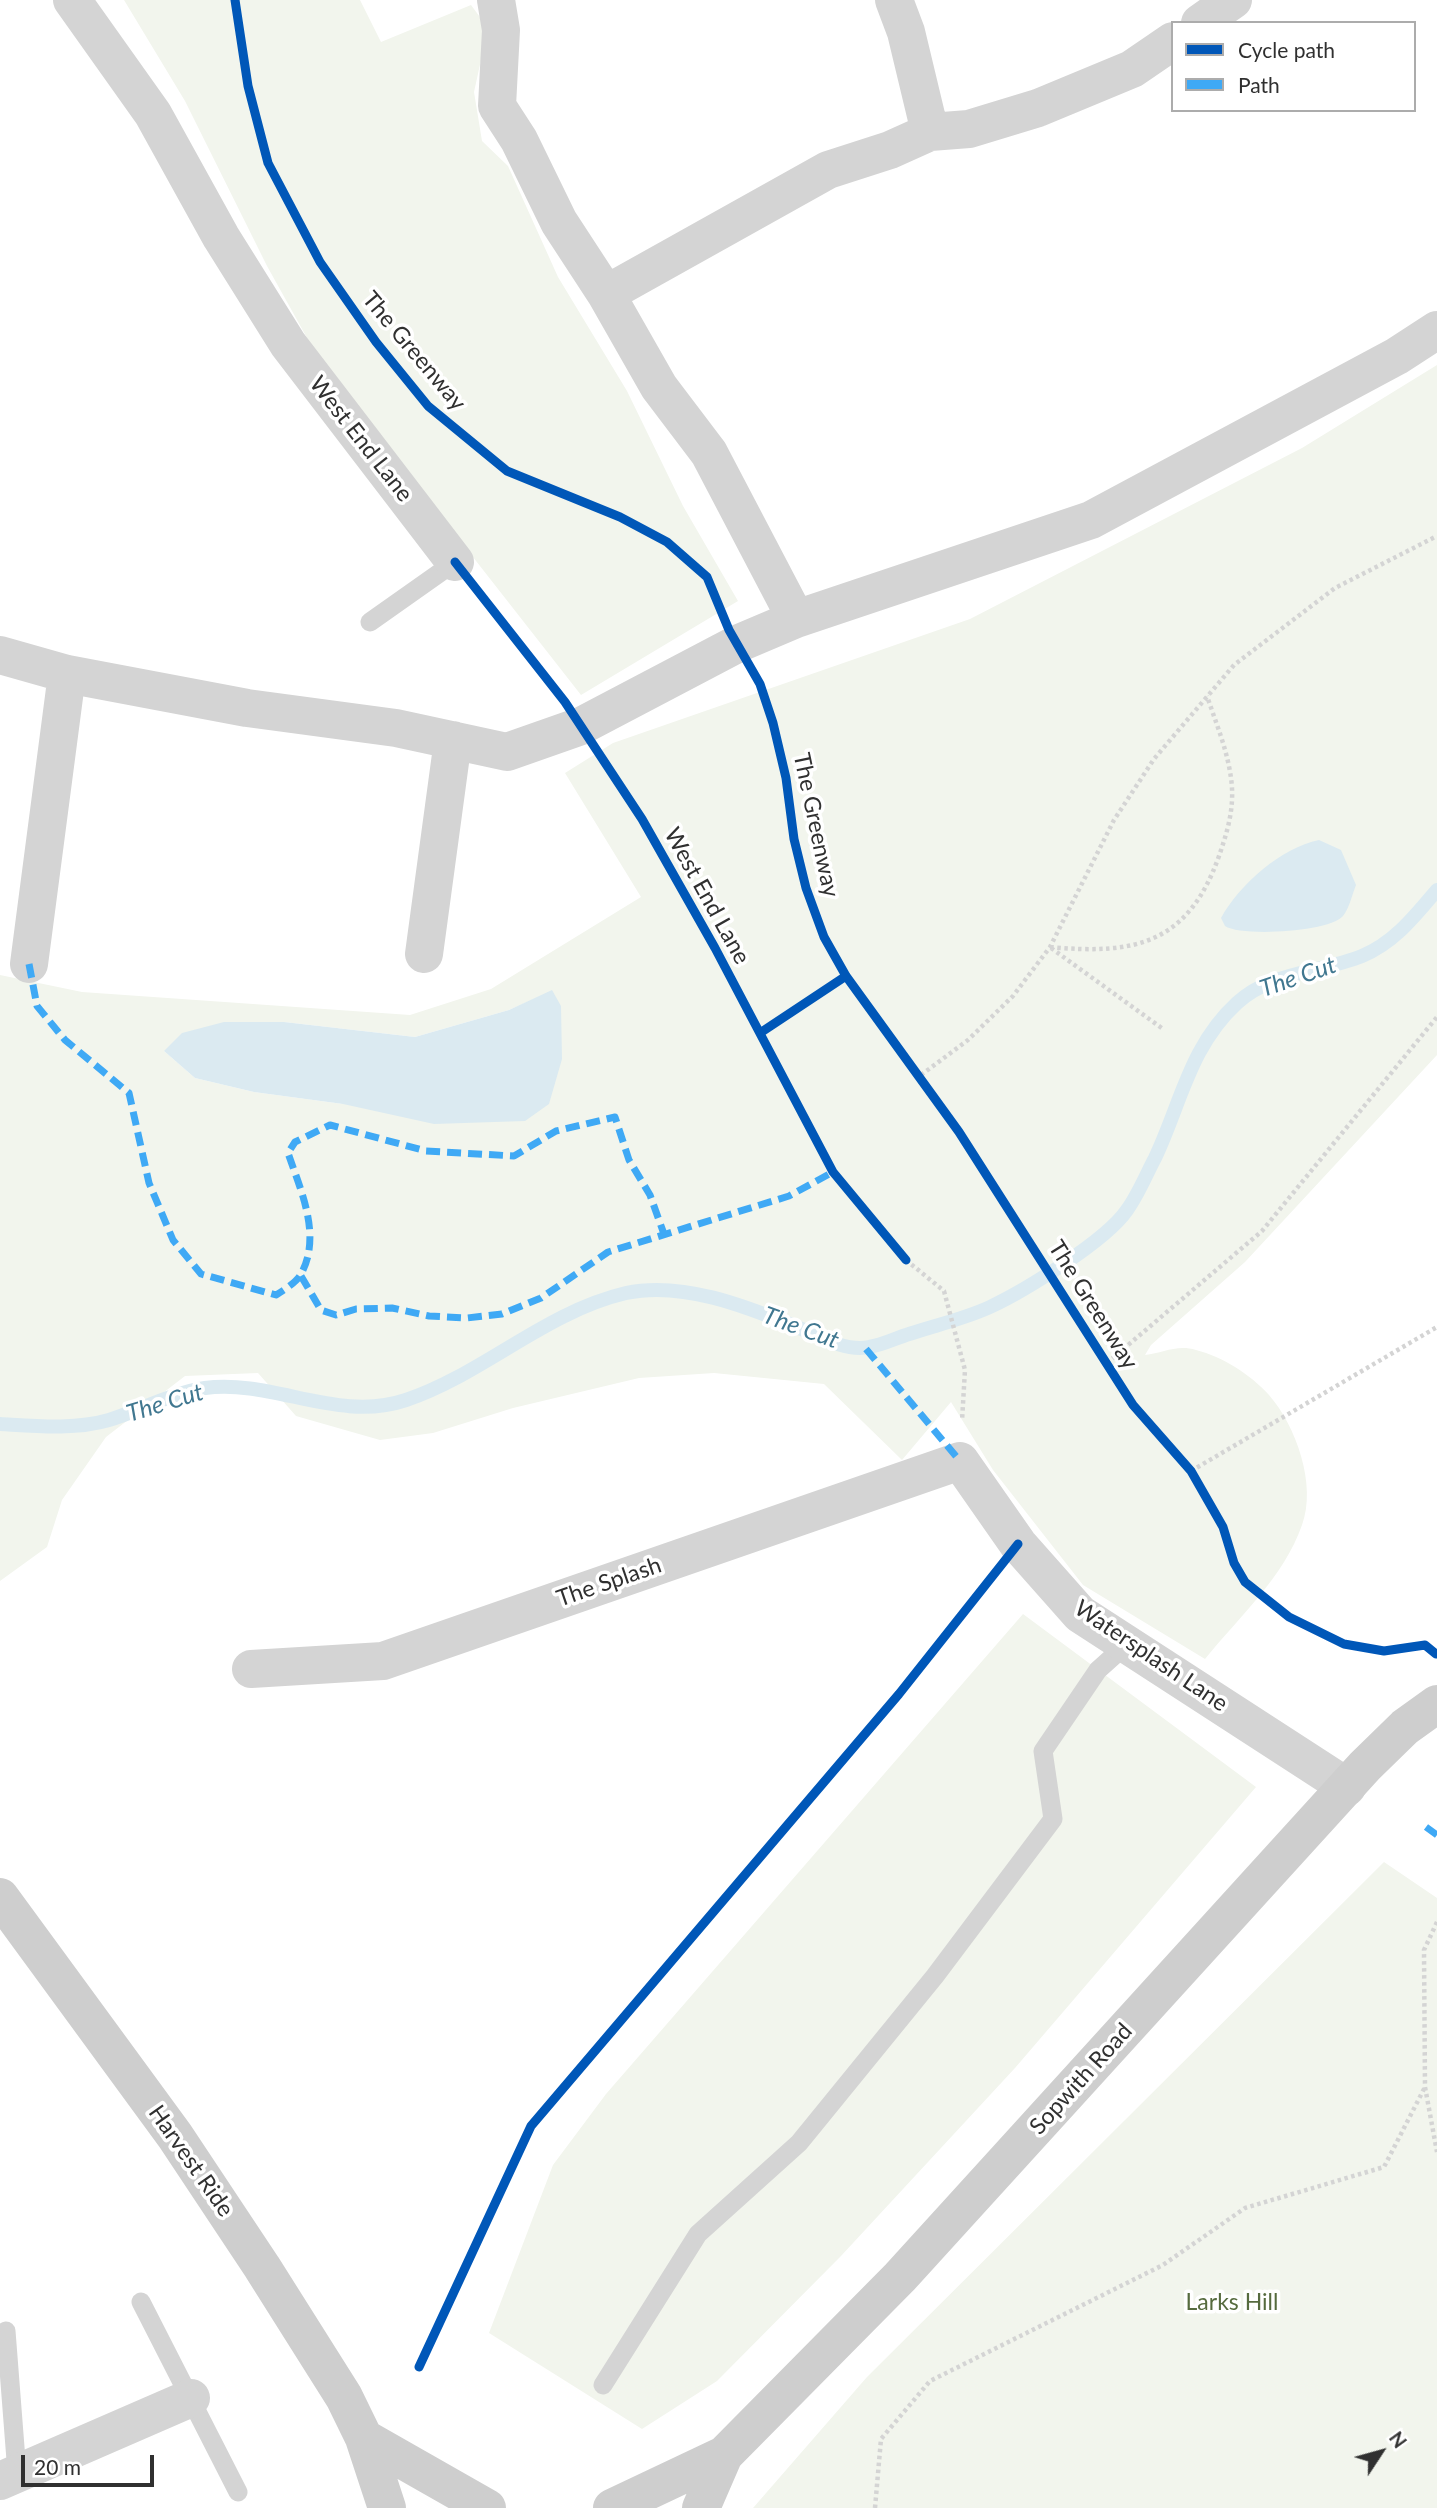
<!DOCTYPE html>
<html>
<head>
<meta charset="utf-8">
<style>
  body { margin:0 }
  #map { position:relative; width:1437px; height:2508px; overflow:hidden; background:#fff; font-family:Lato,sans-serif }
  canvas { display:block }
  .legend { position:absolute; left:1171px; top:21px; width:245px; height:91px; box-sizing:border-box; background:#fff; border:2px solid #acacac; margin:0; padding:9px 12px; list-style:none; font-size:21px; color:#303030 }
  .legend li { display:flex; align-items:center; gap:14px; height:35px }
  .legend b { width:35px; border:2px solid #acacac }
  .north { position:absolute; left:1346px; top:2417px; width:70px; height:70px; -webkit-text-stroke:5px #fff; paint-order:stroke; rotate:54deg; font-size:19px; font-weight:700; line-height:28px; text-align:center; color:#303030 }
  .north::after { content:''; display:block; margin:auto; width:24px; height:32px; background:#303030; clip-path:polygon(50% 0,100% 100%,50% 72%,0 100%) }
  .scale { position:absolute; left:21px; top:2455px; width:133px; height:32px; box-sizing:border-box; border:4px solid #303030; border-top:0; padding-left:9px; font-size:21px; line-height:24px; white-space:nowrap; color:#303030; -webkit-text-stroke:5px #fff; paint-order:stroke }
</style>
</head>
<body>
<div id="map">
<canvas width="1437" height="2508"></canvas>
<ul class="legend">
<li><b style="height:9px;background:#0057b8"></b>Cycle path</li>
<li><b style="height:9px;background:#3fa9f5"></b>Path</li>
</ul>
<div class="north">N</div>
<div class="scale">20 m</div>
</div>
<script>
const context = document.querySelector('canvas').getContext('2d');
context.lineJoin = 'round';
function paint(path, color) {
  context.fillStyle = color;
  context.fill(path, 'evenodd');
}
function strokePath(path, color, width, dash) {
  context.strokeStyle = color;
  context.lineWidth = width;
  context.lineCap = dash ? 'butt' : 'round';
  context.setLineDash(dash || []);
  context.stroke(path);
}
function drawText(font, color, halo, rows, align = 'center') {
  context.font = font + ' Lato,sans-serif';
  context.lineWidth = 7;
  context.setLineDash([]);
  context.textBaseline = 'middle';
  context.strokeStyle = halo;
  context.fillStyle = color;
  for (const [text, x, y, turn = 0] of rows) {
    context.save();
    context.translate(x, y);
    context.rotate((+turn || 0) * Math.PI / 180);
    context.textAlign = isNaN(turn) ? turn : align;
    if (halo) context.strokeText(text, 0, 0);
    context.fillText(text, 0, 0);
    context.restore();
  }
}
const green = new Path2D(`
  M124 0H360L381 42 471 5 488 28 474 92 482 141 508 166 558 277 627 391 683 506 738 601 581 695 321 363 267 266 185 101Z
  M1437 365V1055L1245 1262 1151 1345 1145 1355C1163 1353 1177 1344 1196 1350 1223 1357 1250 1374 1269 1395 1296 1426 1317 1485 1302 1525 1284 1577 1239 1617 1205 1659L1083 1585 993 1470 951 1402 902 1460 824 1384 714 1373 639 1378 513 1408 433 1433 380 1440 296 1416 258 1373 185 1376 106 1437 62 1500 47 1547 0 1581V975L82 992 410 1015 491 989 641 897 565 773 613 743 970 619 1302 448ZM552 991 343 1104 254 1092 195 1078 164 1051 284 1022 415 1037 509 1010Z
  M1023 1614 1256 1787 1015 2068 841 2256 717 2381 642 2429 489 2333 553 2165 606 2094Z
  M1384 1862 1437 1898V2508H753L867 2377Z`);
const water = new Path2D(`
  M1319 840 1341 850 1356 885C1352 895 1349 909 1343 916 1330 932 1241 937 1225 926L1221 918C1240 884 1281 848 1319 840Z
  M552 990 561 1006 562 1059 549 1104 525 1121 434 1124 343 1104 254 1092 195 1078 164 1051 182 1033 224 1022H284L415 1037 509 1010Z`);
const stream = new Path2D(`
  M0 1424C35 1426 75 1430 109 1420 141 1410 172 1393 205 1388 273 1379 338 1423 406 1400 483 1374 545 1312 626 1293 682 1281 745 1306 797 1327 818 1336 846 1352 869 1347 883 1345 896 1338 909 1334 936 1325 964 1319 990 1307 1024 1291 1106 1241 1127 1210 1138 1195 1146 1175 1155 1158 1181 1103 1190 1046 1237 1003 1272 971 1320 973 1362 956 1394 943 1415 916 1437 890`);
const path = new Path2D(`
  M1050 947C1135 955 1188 944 1219 856 1228 830 1235 806 1231 778 1227 749 1216 723 1207 696
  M1051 948 1163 1029
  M921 1075 968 1040 1013 996 1050 947 1114 820 1154 759 1234 665 1335 588 1437 536
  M906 1260 944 1291 965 1370 962 1421
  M1107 1363 1262 1231 1437 1017
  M1191 1471 1437 1327
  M1437 1922 1424 1950 1425 2087 1437 2152
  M875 2508 881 2439 930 2381 1163 2265 1245 2208 1384 2167 1425 2087`);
const lane = new Path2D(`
  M370 622 455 562
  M141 2302 238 2492
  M6 2331 17 2473
  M603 2385 698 2234 799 2143 935 1976 1053 1819 1043 1751 1098 1670 1127 1644`);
const street = new Path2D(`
  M72 0 153 114 221 237 288 344 455 562
  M496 0 501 30 497 106 519 140 559 222 606 294 659 387 709 453 796 619
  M894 0 906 32 930 132
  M1200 23 1233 0
  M606 294 828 170 890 150 930 132 969 129 1038 108 1132 69 1173 41
  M0 655 67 674 247 708 396 728 507 752 581 726 737 644 796 619 1091 520 1397 356 1437 330
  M424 954 453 740
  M29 964 67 674
  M251 1669 383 1661 960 1461 1018 1544 1080 1614 1347 1787
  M0 2481 191 2398`);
const secondary = new Path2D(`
  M0 1897 175 2136 262 2267 344 2397 364 2438 387 2508
  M364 2438 487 2508
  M612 2508 724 2455 900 2277 1365 1766 1405 1727 1437 1704
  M701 2508 724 2455`);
const quiet = new Path2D(`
  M29 964 37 1006 65 1040 129 1093 149 1183 173 1240 201 1274 276 1295C284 1290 297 1282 301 1274 322 1236 301 1191 288 1153L295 1142 330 1125 426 1151 514 1156 556 1131 615 1117 629 1160 650 1195 664 1234
  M301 1276 321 1310 336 1315 356 1309 392 1308 429 1316 467 1318 502 1314 541 1298 608 1252 789 1196 833 1172
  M866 1349 960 1461
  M1426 1827 1437 1835`);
const cycleway = new Path2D(`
  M235 0 248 86 268 163 320 262 376 342 428 406 507 471 620 517 667 542 707 577 729 630 760 684 773 723 786 778 794 839 806 888 824 937 846 976 959 1132 1133 1405 1191 1471 1223 1527 1234 1563 1245 1582 1289 1617 1344 1644 1384 1651 1425 1645 1436 1654
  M455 562 565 702 642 819 715 948 833 1172 906 1260
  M760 1033 846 976
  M419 2367 531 2126 899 1694 1018 1544`);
const streetNames = [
  ["The Greenway",414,351,50],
  ["West End Lane",361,439,52],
  ["The Greenway",816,825,78],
  ["West End Lane",707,896,61],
  ["The Greenway",1093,1305,58],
  ["The Splash",609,1582,-19],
  ["Watersplash Lane",1151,1656,34],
  ["Sopwith Road",1081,2079,-48],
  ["Harvest Ride",191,2161,55]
];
const parkNames = [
  ["Larks Hill",1232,2303]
];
const waterNames = [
  ["The Cut",1298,977,-19],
  ["The Cut",801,1328,20],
  ["The Cut",165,1403,-17]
];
paint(green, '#f2f5ed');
paint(water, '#dbeaf1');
strokePath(stream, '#dbeaf1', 14);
strokePath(path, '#d4d4d4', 4.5, [3.5, 3.5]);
strokePath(lane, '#d4d4d4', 19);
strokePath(street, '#d4d4d4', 38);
strokePath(secondary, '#cecece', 38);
strokePath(quiet, '#3fa9f5', 7, [14, 7]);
strokePath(cycleway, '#0057b8', 9);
drawText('23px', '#303030', '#fff', streetNames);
drawText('23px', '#566b3e', '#fff', parkNames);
drawText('italic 24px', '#407790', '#fff', waterNames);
</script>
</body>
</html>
